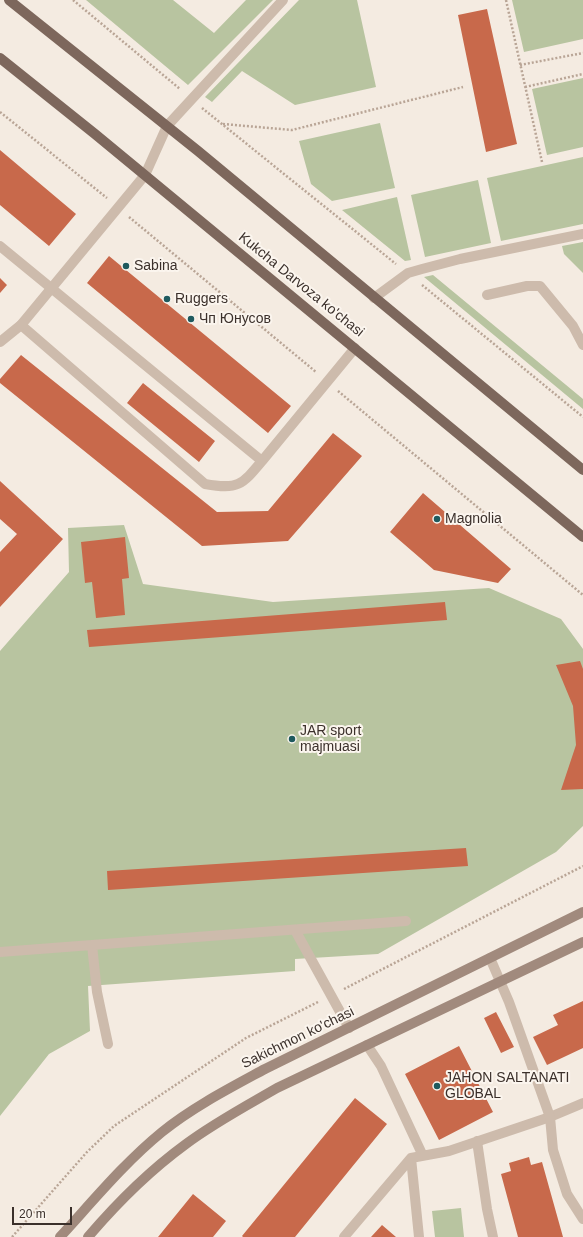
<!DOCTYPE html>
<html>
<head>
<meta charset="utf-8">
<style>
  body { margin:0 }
  #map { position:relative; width:583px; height:1237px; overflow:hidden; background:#f4ebe1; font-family:Arial,sans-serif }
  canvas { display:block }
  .scale { position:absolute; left:12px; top:1207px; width:60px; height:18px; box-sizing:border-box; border:2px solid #3b302b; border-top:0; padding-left:5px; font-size:12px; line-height:14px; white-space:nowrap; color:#3b302b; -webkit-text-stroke:3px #fbf5ee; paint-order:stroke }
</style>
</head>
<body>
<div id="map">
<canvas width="583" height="1237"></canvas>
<div class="scale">20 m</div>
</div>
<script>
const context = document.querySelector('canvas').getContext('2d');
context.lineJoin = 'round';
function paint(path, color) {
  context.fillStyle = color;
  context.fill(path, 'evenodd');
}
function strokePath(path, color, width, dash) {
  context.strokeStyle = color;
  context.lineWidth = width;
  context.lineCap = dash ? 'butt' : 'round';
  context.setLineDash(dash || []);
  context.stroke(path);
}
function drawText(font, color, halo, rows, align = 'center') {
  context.font = font + ' Arial,sans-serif';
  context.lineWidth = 4;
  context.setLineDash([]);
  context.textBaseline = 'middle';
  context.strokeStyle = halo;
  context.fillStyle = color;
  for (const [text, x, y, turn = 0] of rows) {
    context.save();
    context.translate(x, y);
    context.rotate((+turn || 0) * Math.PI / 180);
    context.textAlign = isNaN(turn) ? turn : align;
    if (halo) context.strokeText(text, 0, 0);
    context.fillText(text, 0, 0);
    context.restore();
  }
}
const green = new Path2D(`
  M86 0H173L214 33 246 0H273L188 85Z
  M299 0H357L376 87 295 105 242 71 212 102 205 97Z
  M512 0H583V39L524 52Z
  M583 78V147L547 155 532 89Z
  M380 123 395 188 332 201 311 184 299 141Z
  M583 157V224L501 241 487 178Z
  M478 180 491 243 425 257 411 195Z
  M397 197 411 260 405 261 342 210Z
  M583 242V273L564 254 562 246Z
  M433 275 583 399V409L424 277Z
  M124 525 143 584 273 602 489 588 561 619 583 649V826L556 852 378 954 295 959V971L88 986 90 1031 49 1054 0 1116V651L69 572 68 528Z
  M461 1208 464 1237H435L432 1211Z`);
const building = new Path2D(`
  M487 9 517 144 486 152 458 15Z
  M0 150 76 214 49 246 0 205Z
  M109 256 291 406 268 433 87 283Z
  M0 278 7 285 0 293Z
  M21 355 217 512 268 511 333 433 362 456 288 541 202 546 0 383V379Z
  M143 383 215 441 199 462 127 403Z
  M0 481 63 539 0 607V552L17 534 0 519Z
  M423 493 511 569 498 583 434 570 390 532Z
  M125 537 129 578 122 579 125 615 96 618 92 582 85 583 81 542Z
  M445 602 447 620 89 647 87 630Z
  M580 661 583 669V789L561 790 576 745 573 706 556 665Z
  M466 848 468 866 108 890 107 871Z
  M583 1001V1048L547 1065 533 1037 558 1025 553 1015Z
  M496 1012 514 1047 501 1053 484 1018Z
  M459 1046 493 1112 439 1140 405 1074Z
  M355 1098 387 1124 295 1237H243L242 1236Z
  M529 1157 531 1165 542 1162 563 1237H518L501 1174 511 1171 509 1163Z
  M193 1194 226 1221 213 1237H158Z
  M382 1225 396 1237H371Z`);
const path = new Path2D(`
  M73 0 180 89
  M506 0 542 162
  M520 65 583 53
  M525 87 583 74
  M202 108 396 264
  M0 112 107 198
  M223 124 292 130 463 87
  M129 217 316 372
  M422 285 583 417
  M338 391 583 595
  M344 989 583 866
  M12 1237 87 1152 114 1126 246 1038 318 1002`);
const service = new Path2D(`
  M0 246 262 461 355 348
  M487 295 527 286H540L573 326 583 345
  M374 298 408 273 422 269 460 259 583 234
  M21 325 205 484C238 490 242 485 262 461
  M295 930 349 1028
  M92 945 97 992 108 1044
  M0 952 406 921
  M367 1045 381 1066 423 1156
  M477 1141 487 1209 493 1237
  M411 1158 419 1237
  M344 1237 411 1158 449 1151 550 1117 583 1103`);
const minor = new Path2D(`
  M0 342 21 325 145 175 167 126 283 0
  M490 958 509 1002 550 1117 553 1150 567 1194 583 1219`);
const secondary = new Path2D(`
  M60 1237C93 1201 124 1163 162 1132 193 1107 230 1088 265 1069L583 912
  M88 1237C117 1203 149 1171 186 1144 214 1123 246 1106 277 1088L583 942`);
const primary = new Path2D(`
  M9 0 198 151 583 470
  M0 58 95 134 583 537`);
const markers = [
  [126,266,4,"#1f5a5e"],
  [167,299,4,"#1f5a5e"],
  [191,319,4,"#1f5a5e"],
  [437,519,4,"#1f5a5e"],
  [292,739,4,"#1f5a5e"],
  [437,1086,4,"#1f5a5e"]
];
const poiNames = [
  ["Sabina",134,266],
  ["Ruggers",175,299],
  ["Чп Юнусов",199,319],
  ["Magnolia",445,519],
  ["JAR sport",300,731],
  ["majmuasi",300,747],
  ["JAHON SALTANATI",445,1078],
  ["GLOBAL",445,1094]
];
const streetNames = [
  ["Kukcha Darvoza ko'chasi",301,285,39],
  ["Sakichmon ko'chasi",298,1038,-26]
];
paint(green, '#b8c4a0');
paint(building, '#c8694b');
strokePath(path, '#b9a596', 2.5, [2, 2]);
strokePath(service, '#cdbbac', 10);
strokePath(minor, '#cdbbac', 10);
strokePath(secondary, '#a18a7d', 10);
strokePath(primary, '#7d675c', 10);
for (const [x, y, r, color] of markers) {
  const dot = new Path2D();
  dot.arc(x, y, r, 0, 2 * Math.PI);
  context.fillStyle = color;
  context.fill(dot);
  strokePath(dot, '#fbf5ee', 1.5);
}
drawText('14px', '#3b302b', '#fbf5ee', poiNames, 'left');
drawText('14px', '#3b302b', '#fbf5ee', streetNames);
</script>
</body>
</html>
